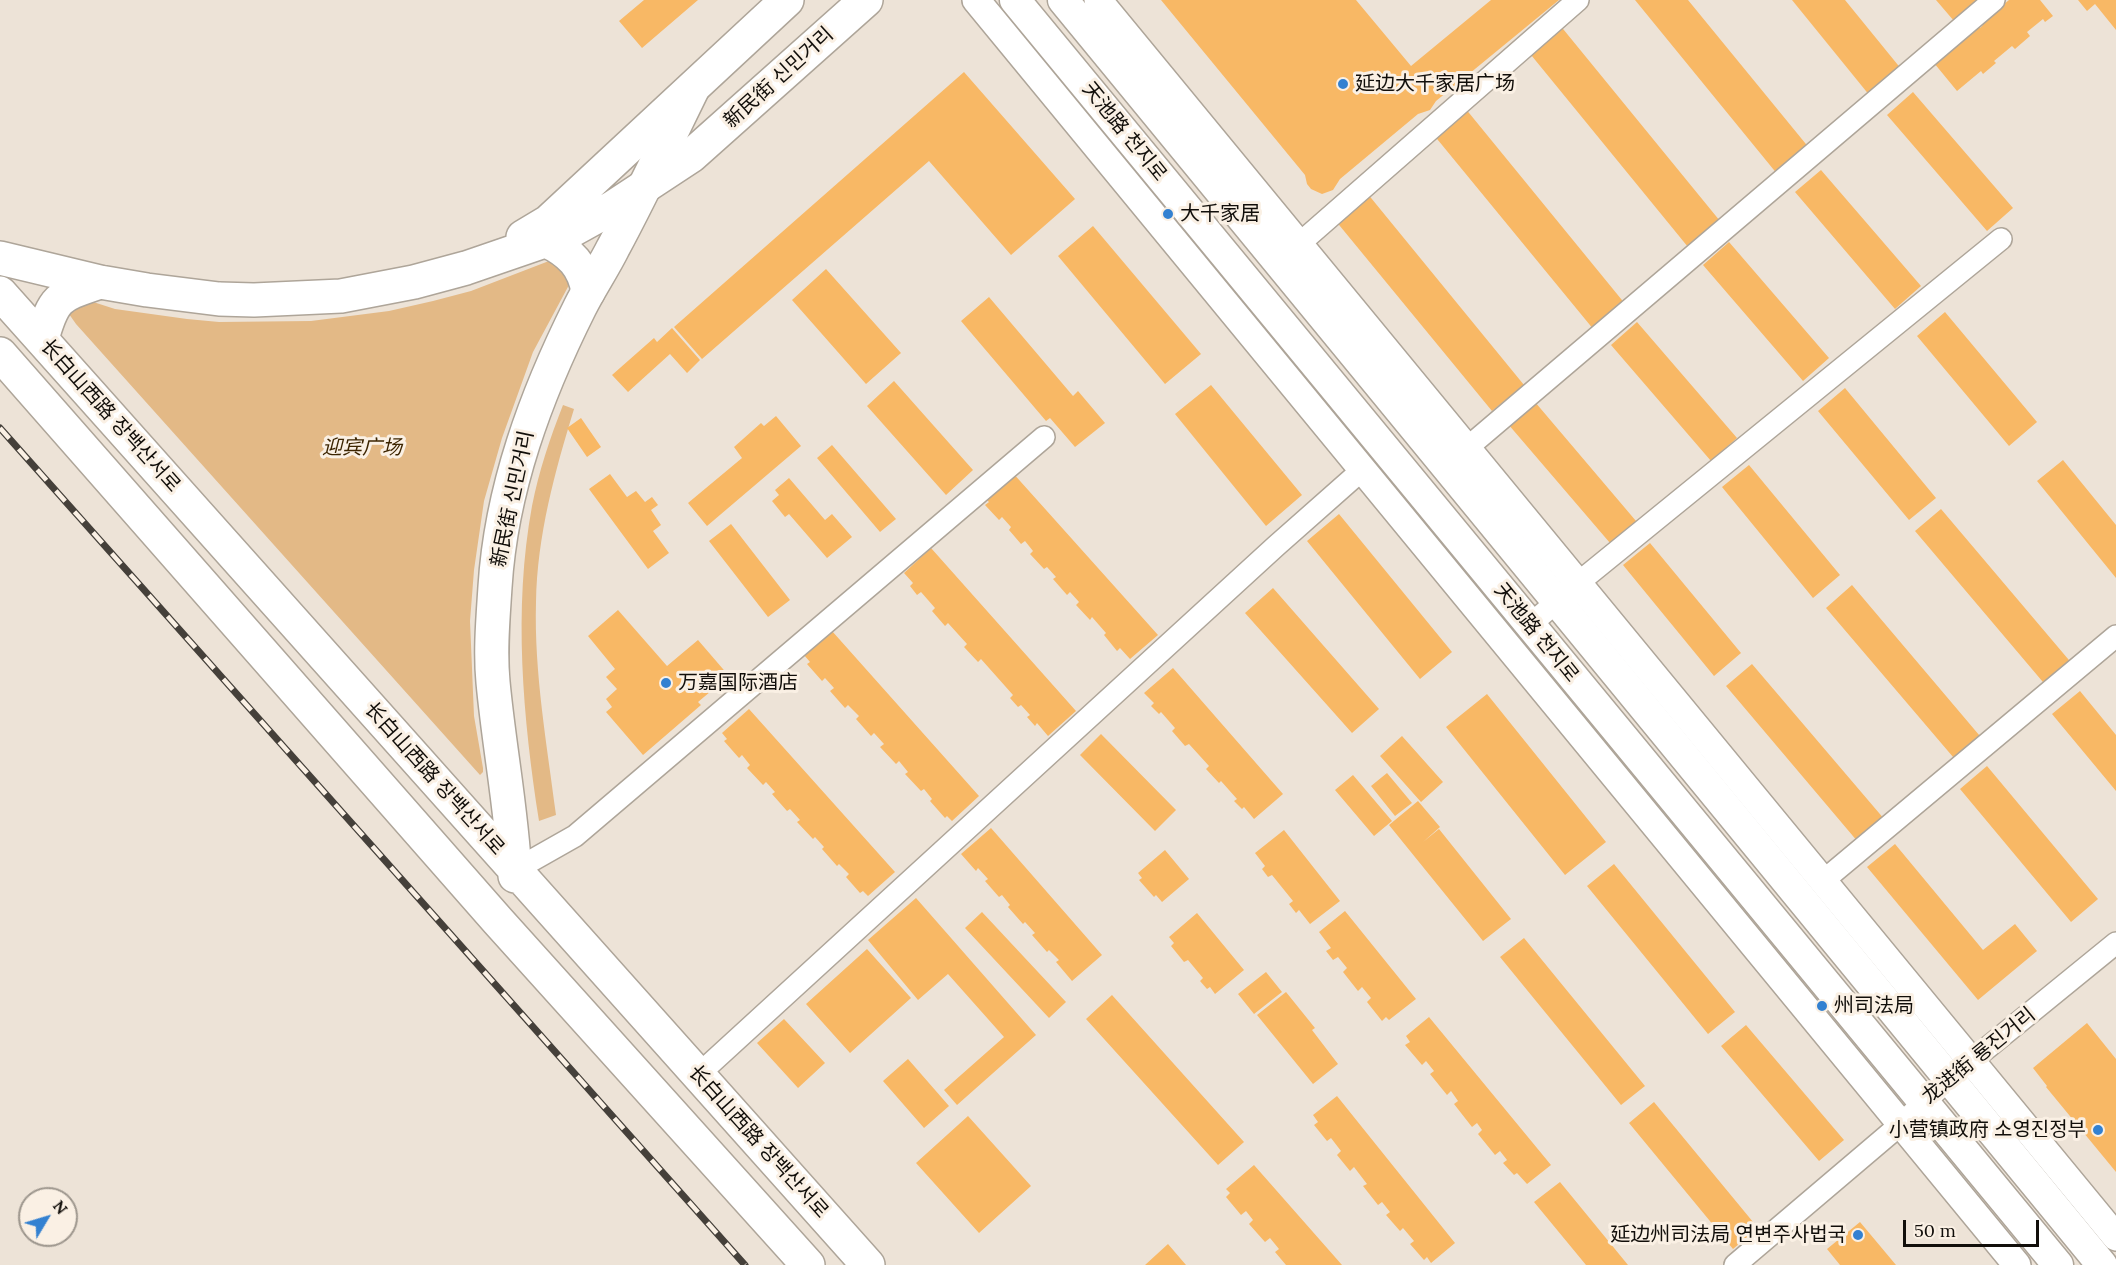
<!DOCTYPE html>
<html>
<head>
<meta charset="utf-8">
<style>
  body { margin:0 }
  #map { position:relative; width:2116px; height:1265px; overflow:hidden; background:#ede3d7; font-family:Lora,serif }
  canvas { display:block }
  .north { position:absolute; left:18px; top:1187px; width:60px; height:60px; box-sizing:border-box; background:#faf0e4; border:2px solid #9d968d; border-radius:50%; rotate:52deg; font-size:16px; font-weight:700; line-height:24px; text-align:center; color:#110e0a }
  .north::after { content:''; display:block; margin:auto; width:21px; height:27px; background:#3381d1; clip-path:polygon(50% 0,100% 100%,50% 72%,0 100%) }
  .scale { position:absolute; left:1903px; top:1220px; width:136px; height:27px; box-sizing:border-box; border:3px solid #110e0a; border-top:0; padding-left:8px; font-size:18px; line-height:21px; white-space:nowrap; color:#110e0a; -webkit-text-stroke:4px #faf0e4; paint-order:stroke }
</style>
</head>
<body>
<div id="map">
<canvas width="2116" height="1265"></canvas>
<div class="north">N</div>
<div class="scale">50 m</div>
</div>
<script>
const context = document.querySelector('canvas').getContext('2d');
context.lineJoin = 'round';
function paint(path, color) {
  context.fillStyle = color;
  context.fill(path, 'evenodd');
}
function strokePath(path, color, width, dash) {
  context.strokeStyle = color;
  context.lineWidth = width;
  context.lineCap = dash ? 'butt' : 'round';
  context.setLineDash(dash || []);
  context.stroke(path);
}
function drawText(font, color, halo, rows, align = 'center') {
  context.font = font + ' Lora,"Noto Sans SC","Noto Sans KR",serif';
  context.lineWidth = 6;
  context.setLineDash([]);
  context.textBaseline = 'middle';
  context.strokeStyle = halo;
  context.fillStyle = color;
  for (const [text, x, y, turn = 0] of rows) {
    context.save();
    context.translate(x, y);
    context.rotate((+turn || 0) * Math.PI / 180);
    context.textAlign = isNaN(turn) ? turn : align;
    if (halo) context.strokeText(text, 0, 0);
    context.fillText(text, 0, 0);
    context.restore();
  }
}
const green = new Path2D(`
  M549 261 565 269 569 285 533 352 502 438 484 501 474 570 470 621 474 716 483 768V772L480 775 76 324 69 314 68 307 87 300 115 309 187 319 219 322 311 321 389 311 433 301 471 291Z
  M563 405 574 409C555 471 537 536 536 602 534 673 547 744 556 815L539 821C523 718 513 609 532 506 539 471 550 438 563 405Z`);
const building = new Path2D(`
  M644 0H698L642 48 619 21Z
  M1161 0H1356L1411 66 1491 0H1559L1436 101 1430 110 1418 114 1340 179 1333 190 1322 194 1311 189 1307 184 1305 175Z
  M1635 0H1688L1810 149 1778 175Z
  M1792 0H1845L1902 70 1870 96Z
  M1936 0H1980L1954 21Z
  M2009 0H2040L2053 16 2045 22 2043 19 2027 32 2030 36 2015 49 2012 46 1994 61 1996 63 1983 74 1981 71 1957 91 1934 63 1978 26 1980 28 1983 25 1981 23Z
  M2078 0H2116V30L2095 4 2087 11Z
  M1559 24 1720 221 1688 247 1527 50Z
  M964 72 1075 199 1011 255 929 161 702 359 674 327Z
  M1913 92 2013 208 1987 231 1887 115Z
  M1465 108 1626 305 1594 330 1433 134Z
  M1821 170 1921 286 1895 309 1795 192Z
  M1367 193 1524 385 1492 411 1335 220Z
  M1093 226 1201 354 1165 384 1058 256Z
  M1729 242 1829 358 1803 381 1703 265Z
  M826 269 901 353 866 384 792 300Z
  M989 297 1073 396 1078 391 1105 423 1075 447 1050 418 1046 421 961 321Z
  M1945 312 2037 422 2009 446 1917 336Z
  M1637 322 1737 438 1711 461 1611 345Z
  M672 328 700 360 687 373 670 354 628 392 612 375 654 338 657 342Z
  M894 381 973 470 946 495 867 406Z
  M1211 385 1302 495 1266 526 1175 414Z
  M1845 388 1936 498 1909 520 1818 411Z
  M1535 402 1636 521 1610 543 1508 424Z
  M776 416 801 446 707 526 688 503 742 458 734 447 761 423 764 426Z
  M581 418 601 447 587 457 567 428Z
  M832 445 896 519 880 532 817 458Z
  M2063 460 2116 525V578L2037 481Z
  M1749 465 1840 575 1813 598 1722 487Z
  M1012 472 1158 635 1130 659 1120 648 1117 651 1104 635 1106 633 1092 617 1090 620 1076 605 1079 602 1070 592 1067 595 1053 579 1056 577 1047 567 1044 569 1030 554 1033 551 1025 541 1021 544 1009 530 1011 527 1002 517 999 520 985 505 989 502 984 497Z
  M610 474 627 497 636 491 645 502 652 497 658 505 651 510 661 525 653 531 669 553 648 569 589 489Z
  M789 478 825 520 832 514 852 537 827 558 789 514 785 517 772 501 779 495 775 490Z
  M1941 509 2074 666 2048 688 1915 531Z
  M1339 514 1452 652 1420 679 1307 541Z
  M731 524 790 600 768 617 709 541Z
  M1650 543 1741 653 1714 676 1623 565Z
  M931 548 1076 711 1048 736 1037 723 1035 726 1027 717 1030 715 1021 705 1018 707 1010 698 1013 695 981 659 978 662 964 647 967 644 948 623 945 626 932 611 935 608 921 592 917 595 910 586 913 583 904 573Z
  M1852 585 1985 742 1959 764 1826 608Z
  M1273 588 1379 709 1352 733 1245 613Z
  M618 610 667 666 698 640 729 676 698 702 701 705 643 755 606 712 612 707 606 699 617 689 606 677 615 669 588 636Z
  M832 631 979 796 952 821 947 816 945 818 930 801 932 799 924 789 921 791 905 774 908 772 899 761 896 764 880 747 884 744 874 733 871 736 856 719 859 716 848 705 845 708 830 691 834 688 825 678 822 681 807 664 810 662 804 655Z
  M1752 664 1885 820 1858 842 1726 686Z
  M1173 668 1283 794 1254 819 1244 807 1242 809 1234 801 1237 799 1221 781 1219 783 1206 769 1209 766 1189 744 1185 746 1172 731 1175 728 1161 712 1159 714 1151 706 1154 703 1144 693Z
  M2080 691 2116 735V791L2052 714Z
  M1487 694 1606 842 1565 875 1446 727Z
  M749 709 895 872 868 896 863 891 860 893 846 877 849 874 839 864 837 866 822 849 824 847 815 837 813 839 797 822 800 820 790 809 787 811 772 794 775 792 766 782 763 785 747 768 750 765 742 755 739 758 724 741 727 739 722 733Z
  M1101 734 1176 810 1155 831 1080 755Z
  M1402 736 1443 782 1421 802 1380 756Z
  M1987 766 2098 899 2071 922 1960 789Z
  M1387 773 1412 803 1395 816 1371 786Z
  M1353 775 1392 821 1374 836 1335 790Z
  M1418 801 1440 827 1423 842 1439 829 1511 919 1483 941 1389 825Z
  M991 828 1102 955 1072 981 1056 962 1059 960 1049 950 1047 952 1032 935 1035 933 1025 922 1023 924 1008 907 1010 905 1002 895 999 897 985 881 988 879 978 868 976 871 961 854Z
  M1284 830 1340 901 1310 924 1299 910 1296 913 1289 904 1293 901 1272 875 1268 877 1262 869 1265 866 1255 853Z
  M1895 844 1983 950 2015 924 2037 951 1978 1000 1867 867Z
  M1165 850 1189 879 1162 902 1156 895 1154 897 1139 880 1142 878 1138 873Z
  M1614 864 1735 1012 1708 1034 1587 886Z
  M916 898 1036 1035 957 1105 944 1090 1004 1037 948 974 918 1000 868 940Z
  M1345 911 1416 999 1389 1020 1386 1017 1382 1021 1367 1002 1371 998 1362 987 1358 991 1343 972 1347 968 1338 957 1333 960 1326 951 1331 948 1319 932Z
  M982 912 1066 1002 1049 1018 965 928Z
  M1197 913 1244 970 1215 994 1210 987 1207 989 1200 981 1203 978 1188 960 1184 962 1171 946 1174 943 1169 937Z
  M1524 938 1645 1086 1621 1105 1500 957Z
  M867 949 911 998 850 1053 806 1004Z
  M1266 972 1282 992 1254 1014 1238 994Z
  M1286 992 1315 1028 1312 1030 1338 1064 1313 1084 1257 1015Z
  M1112 995 1244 1142 1218 1165 1086 1019Z
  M1429 1017 1551 1165 1527 1184 1517 1173 1514 1175 1503 1163 1507 1160 1500 1151 1495 1155 1478 1134 1482 1130 1477 1123 1472 1127 1454 1104 1458 1101 1451 1091 1447 1095 1430 1074 1434 1071 1426 1061 1422 1065 1405 1045 1410 1042 1406 1036Z
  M784 1019 825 1063 798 1088 757 1043Z
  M2087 1023 2116 1059V1172L2046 1087 2047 1086 2033 1068Z
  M1746 1025 1844 1140 1819 1161 1721 1046Z
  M908 1059 949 1106 924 1128 883 1081Z
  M1337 1096 1455 1243 1431 1263 1427 1257 1424 1260 1410 1244 1414 1241 1403 1228 1400 1231 1386 1215 1390 1212 1382 1202 1378 1205 1363 1186 1367 1184 1354 1167 1350 1171 1337 1155 1341 1151 1331 1138 1327 1141 1314 1125 1318 1122 1313 1115Z
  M1654 1102 1758 1228 1733 1249 1629 1123Z
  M968 1116 1031 1186 979 1233 916 1163Z
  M1254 1165 1342 1265H1286L1275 1252 1279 1249 1270 1238 1265 1242 1249 1224 1253 1220 1246 1211 1241 1215 1226 1197 1230 1193 1226 1189Z
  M1560 1182 1628 1265H1586L1534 1202Z
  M1860 1222 1896 1265H1840L1827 1249Z
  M1168 1244 1186 1265H1145Z`);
const minor = new Path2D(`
  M1299 244 1578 0
  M1467 448 1994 0
  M1530 625 1578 583 2001 239
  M515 870 575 836 1044 437
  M1823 881 2116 636
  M698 1075 1276 546 1362 470
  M1735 1265 1901 1124 1949 1079 2116 943`);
const tertiary = new Path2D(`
  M976 0 2017 1265
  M1098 0 2116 1237`);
const secondary = new Path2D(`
  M1015 0 2058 1265
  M1063 0 2102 1265`);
const primary = new Path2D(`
  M0 293 868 1265
  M0 354 498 921 808 1265
  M515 876C512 811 499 747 493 682 490 651 493 618 495 587 501 489 536 395 580 307 590 287 603 268 613 248 641 196 666 143 692 90`);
const trunk = new Path2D(`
  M523 237 548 222 787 0
  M547 241C570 252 584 266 588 292
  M0 258 100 282 147 290 219 299 254 300 341 296 414 282 466 268 565 234 612 208 691 156 866 0
  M42 339C54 296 59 296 100 282`);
const rail = new Path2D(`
  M0 428 745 1265`);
const markers = [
  [1343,84,6,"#3381d1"],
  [1168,214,6,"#3381d1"],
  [666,683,6,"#3381d1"],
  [1822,1006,6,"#3381d1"],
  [2098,1130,6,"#3381d1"],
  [1858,1235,6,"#3381d1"]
];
const streetNames = [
  ["新民街 신민거리",779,78,-42],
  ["天池路 천지로",1124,132,51],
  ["长白山西路 장백산서로",110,416,48],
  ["新民街 신민거리",513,499,-78],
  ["天池路 천지로",1536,633,51],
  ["长白山西路 장백산서로",434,779,48],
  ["龙进街 룡진거리",1979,1056,-39],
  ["长白山西路 장백산서로",758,1142,48]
];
const poiNames = [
  ["延边大千家居广场",1355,84],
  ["大千家居",1180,214],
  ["万嘉国际酒店",678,683],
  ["州司法局",1834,1006],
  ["小营镇政府 소영진정부",2086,1130,"right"],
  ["延边州司法局 연변주사법국",1846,1235,"right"]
];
const parkNames = [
  ["迎宾广场",362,448]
];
paint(green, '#e3b986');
paint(building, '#f8b865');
strokePath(minor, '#aea599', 24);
strokePath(tertiary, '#aea599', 30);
strokePath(secondary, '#aea599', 33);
strokePath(primary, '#aea599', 36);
strokePath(trunk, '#aea599', 36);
strokePath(minor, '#fff', 21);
strokePath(tertiary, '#fff', 27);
strokePath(secondary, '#fff', 30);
strokePath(primary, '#fff', 33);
strokePath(trunk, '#fff', 33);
strokePath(rail, '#45403a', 7);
strokePath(rail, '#faf0e4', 4.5, [14]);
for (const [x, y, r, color] of markers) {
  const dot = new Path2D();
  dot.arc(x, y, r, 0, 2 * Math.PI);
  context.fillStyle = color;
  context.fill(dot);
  strokePath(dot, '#faf0e4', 2);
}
drawText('20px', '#110e0a', '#faf0e4', streetNames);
drawText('20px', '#110e0a', '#faf0e4', poiNames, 'left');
drawText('italic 20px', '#3d2500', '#faf0e4', parkNames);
</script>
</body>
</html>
